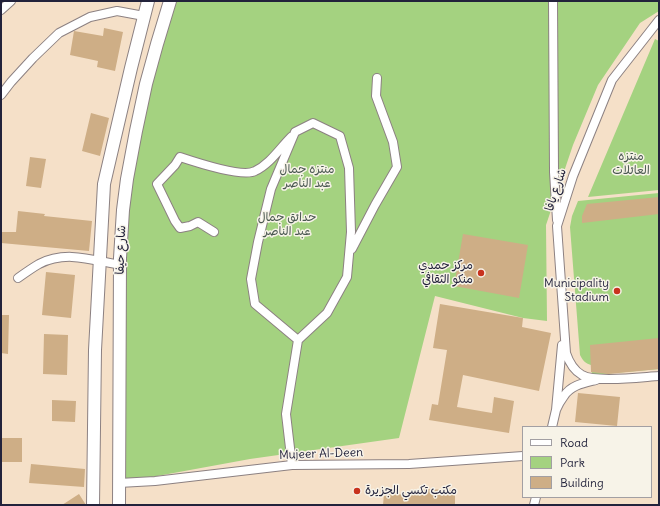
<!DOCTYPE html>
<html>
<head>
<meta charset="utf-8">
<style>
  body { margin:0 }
  #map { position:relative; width:660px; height:506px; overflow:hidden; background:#f5e0c8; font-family:Delius,sans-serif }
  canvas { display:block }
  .frame { position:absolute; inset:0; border:2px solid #22223b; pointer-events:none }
  .legend { position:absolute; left:522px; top:426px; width:130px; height:72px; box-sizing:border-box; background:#f7f3e8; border:1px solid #a29fa3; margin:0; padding:5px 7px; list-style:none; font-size:12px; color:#22223b }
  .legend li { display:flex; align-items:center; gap:8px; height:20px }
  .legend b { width:20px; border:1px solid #a29fa3 }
</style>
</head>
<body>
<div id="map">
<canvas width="660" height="506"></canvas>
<div class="frame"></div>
<ul class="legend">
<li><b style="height:5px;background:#fff"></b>Road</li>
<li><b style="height:11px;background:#a4d280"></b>Park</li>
<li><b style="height:11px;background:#ceae86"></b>Building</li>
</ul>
</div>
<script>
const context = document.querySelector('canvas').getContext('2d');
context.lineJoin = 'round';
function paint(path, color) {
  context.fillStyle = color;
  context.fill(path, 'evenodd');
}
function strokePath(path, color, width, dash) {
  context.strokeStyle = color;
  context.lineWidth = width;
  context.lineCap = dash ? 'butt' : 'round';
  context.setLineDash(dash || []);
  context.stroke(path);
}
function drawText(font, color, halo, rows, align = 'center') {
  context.font = font + ' Delius,"Playpen Sans Arabic",sans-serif';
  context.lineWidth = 3;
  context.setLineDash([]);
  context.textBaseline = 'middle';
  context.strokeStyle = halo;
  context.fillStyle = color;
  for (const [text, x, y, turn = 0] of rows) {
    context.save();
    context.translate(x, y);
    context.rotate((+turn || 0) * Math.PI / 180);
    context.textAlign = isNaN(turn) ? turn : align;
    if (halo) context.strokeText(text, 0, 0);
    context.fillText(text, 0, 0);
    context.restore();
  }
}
const green = new Path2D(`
  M169 1H659V11L640 23 598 85 573 145 546 225 547 321 523 318 435 296 399 438 250 459 119 483 127 179Z
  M655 39 659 41V190L588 197Z
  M659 193V369L592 375 591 365C585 363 583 361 580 355L570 227 572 216 578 201Z`);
const building = new Path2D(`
  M104 28 123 32 115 71 97 67 98 61 70 55 74 31 103 36Z
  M91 113 109 118 100 156 82 151Z
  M30 157 46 159 41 188 26 186Z
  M659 197V214L582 223V216L587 204Z
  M18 211 45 214 44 216 92 221 89 251 1 243V232H16Z
  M463 234 528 245 519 298 454 286Z
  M46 272 75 275 71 318 42 315Z
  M440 304 523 318 522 327 551 333 539 391 463 375 457 407 492 413 494 397 514 401 509 433 429 420 432 404 438 405 447 350 433 348Z
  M1 315H9L8 354 1 353Z
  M44 334 68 335 67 375 43 374Z
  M659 338V369L608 374 591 372 590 345Z
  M578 393 620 397 617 426 575 422Z
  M52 400 76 401 75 422 52 421Z
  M1 438H22V462H1Z
  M31 464 85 469 84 487 29 483Z
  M422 489 455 490V505H383L384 494 422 495Z
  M79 494 86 505H62Z`);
const street = new Path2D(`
  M553 1 554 172 557 220
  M1 10 11 1
  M659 20 612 80 573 176 557 226 566 353C569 362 573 370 582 375 595 383 642 377 659 376
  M1 95 11 82 33 58 59 33 90 17 117 11 144 16
  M214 232 198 222 190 226 180 228 175 221 157 184 175 165 180 157C195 162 243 178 255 171 270 164 280 148 291 137
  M352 249 375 205 397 167 393 142 376 96 377 78
  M18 278C25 273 32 268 39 264 66 250 92 260 120 265
  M562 345 556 410C558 405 561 400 564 396 571 385 584 383 596 380
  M552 427 556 410
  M292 465 286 414 298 340 327 313 347 277 351 232 349 168 340 136 313 123 295 132 271 189 258 242 251 279 255 304 298 340
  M119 483 155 481 292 465 409 464 523 456
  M534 505 536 497`);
const secondary = new Path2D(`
  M93 505 95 350 104 184 131 68 148 1
  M119 505 120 258 123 210 127 179 136 131 146 84 157 44 170 1`);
const markers = [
  [481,273,4,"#c8321e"],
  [617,291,4,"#c8321e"],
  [357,491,4,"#c8321e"]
];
const parkNames = [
  ["منتزه",631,157],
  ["العائلات",631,171],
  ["منتزه جمال",307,170],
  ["عبد الناصر",307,184],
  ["حدائق جمال",287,218],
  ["عبد الناصر",287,232]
];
const streetNames = [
  ["شارع يافا",556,190,-72],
  ["شارع حيفا",121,250,-88],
  ["Mujeer Al-Deen",321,454,-2]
];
const poiNames = [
  ["مركز حمدي",473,266],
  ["منكو الثقافي",473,280],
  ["Municipality",609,284],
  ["Stadium",609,298],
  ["مكتب تكسي الجزيرة",365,491,"left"]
];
paint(green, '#a4d280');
paint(building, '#ceae86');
strokePath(street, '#8c8182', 10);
strokePath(secondary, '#8c8182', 14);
strokePath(street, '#fff', 8);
strokePath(secondary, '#fff', 12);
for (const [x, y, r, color] of markers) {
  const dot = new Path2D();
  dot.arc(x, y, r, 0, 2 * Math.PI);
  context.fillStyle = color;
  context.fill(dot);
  strokePath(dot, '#f7f3e8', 1.5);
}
drawText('12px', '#495750', '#f7f3e8', parkNames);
drawText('12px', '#22223b', '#f7f3e8', streetNames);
drawText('12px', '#22223b', '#f7f3e8', poiNames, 'right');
</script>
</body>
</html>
